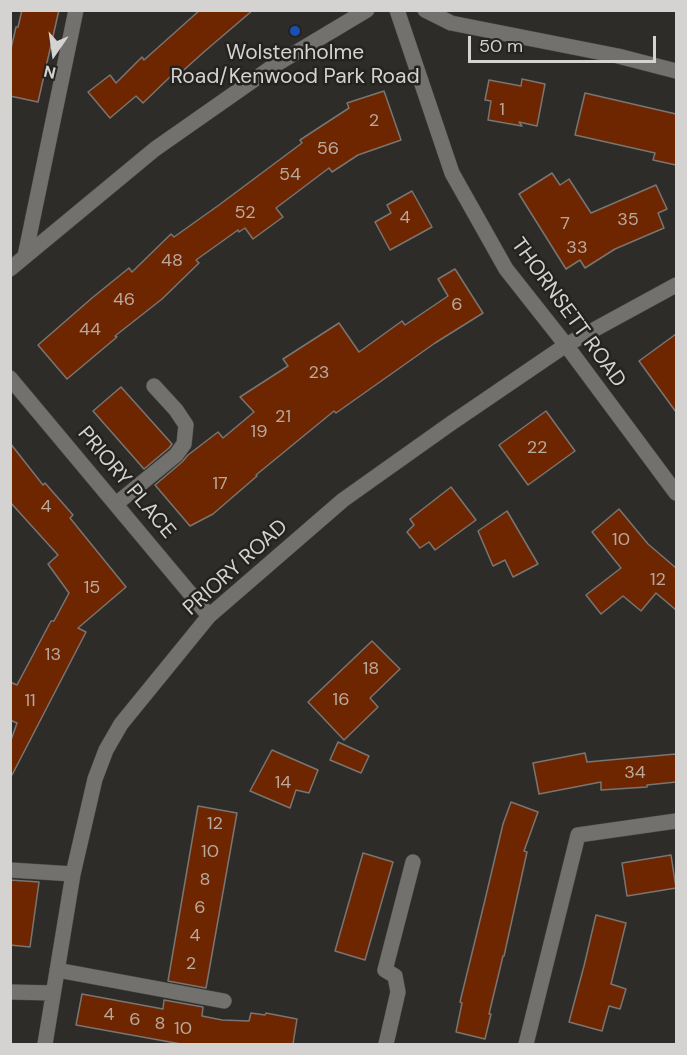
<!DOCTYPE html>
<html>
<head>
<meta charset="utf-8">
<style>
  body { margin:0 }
  #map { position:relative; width:687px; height:1055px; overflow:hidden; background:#2e2c29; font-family:"DM Sans",sans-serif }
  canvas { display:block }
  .frame { position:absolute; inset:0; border:12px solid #d4d3d1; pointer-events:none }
  .north { position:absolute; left:24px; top:24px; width:60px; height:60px; -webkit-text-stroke:4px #242320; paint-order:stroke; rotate:193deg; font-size:16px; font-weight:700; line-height:24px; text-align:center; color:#d4d3d1 }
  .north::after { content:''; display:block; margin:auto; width:21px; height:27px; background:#d4d3d1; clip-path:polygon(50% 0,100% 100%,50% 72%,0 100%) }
  .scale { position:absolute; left:468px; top:36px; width:188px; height:27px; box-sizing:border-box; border:3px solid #d4d3d1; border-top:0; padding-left:8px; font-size:18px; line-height:21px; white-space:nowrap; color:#d4d3d1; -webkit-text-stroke:4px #242320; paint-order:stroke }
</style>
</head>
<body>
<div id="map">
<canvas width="687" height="1055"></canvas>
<div class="frame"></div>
<div class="north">N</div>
<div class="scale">50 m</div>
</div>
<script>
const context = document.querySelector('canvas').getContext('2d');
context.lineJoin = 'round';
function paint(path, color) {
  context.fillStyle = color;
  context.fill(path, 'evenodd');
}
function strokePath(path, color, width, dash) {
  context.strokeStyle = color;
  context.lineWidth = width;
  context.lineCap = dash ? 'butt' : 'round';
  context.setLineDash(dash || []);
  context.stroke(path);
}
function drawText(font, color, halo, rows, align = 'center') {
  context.font = font + ' "DM Sans",sans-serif';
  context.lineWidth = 5;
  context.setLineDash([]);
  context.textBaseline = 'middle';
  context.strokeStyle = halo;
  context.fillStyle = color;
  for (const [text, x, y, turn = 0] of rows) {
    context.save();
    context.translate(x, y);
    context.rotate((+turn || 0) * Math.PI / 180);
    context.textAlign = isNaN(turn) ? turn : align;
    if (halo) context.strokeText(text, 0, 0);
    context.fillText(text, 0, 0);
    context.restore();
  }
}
const building = new Path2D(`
  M22 10H59L38 102 10 96V53L16 27H18Z
  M200 10H253L205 51 176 77 173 74 143 103 136 96 110 118 88 92 110 75 116 83 142 57 144 60Z
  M522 79 545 84 537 126 519 122 522 126 488 120 491 101 485 100 489 80 521 86Z
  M384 91 401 140 358 155 332 172 329 168 276 208 283 217 253 239 245 228 239 232 238 230 196 260 199 263 162 299 115 336 117 337 67 379 38 345 92 298 129 268 132 272 171 234 174 237 219 205 302 143 300 140 349 108 347 103Z
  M585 93 676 114V165L653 160 655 153 575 135Z
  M552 173 560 185 569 179 591 213 656 185 667 209 658 213 664 228 615 249 585 268 580 260 566 269 519 194Z
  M412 191 432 227 390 250 375 222 391 213 387 205Z
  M455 269 483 313 435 343 336 413 334 411 256 475 257 476 213 514 190 526 155 485 182 462 188 455 218 432 223 438 254 412 240 397 288 366 283 359 339 323 359 352 402 321 405 325 448 296 438 279Z
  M676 334V412L639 361Z
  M121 387 172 444 169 448 144 469 93 411Z
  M546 411 575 451 528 485 499 445Z
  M10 443 43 485 45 483 73 515 70 518 126 587 78 628 86 632 12 775H10V743L17 723 10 720V682L17 685 51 621H54L69 593 48 564 58 555 10 502Z
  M451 487 476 520 435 550 429 542 420 548 407 532 414 525 410 519Z
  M619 509 648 544 676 568V610L656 593 641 611 623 596 601 614 586 595 621 568 592 532Z
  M507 511 538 564 513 577 505 560 493 566 478 531Z
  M372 641 400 669 370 698 378 707 344 740 308 702Z
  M338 742 369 756 361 773 330 760Z
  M272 750 318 770 309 793 296 790 290 808 250 791Z
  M585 753 587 762 676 754V782L647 785V787L601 790V782L539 794 533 763Z
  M511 802 538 812 524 851 527 852 504 956H503L489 1014H491L485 1039 456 1032 462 1003 460 1002 484 904 503 824Z
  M198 806 237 813 206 988 168 981Z
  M363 853 393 862 365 960 335 951Z
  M671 855 676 888 627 896 622 863Z
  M10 880 39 882 30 947 10 945Z
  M596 915 626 923 611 984 626 989 620 1009 609 1006 602 1031 569 1022 584 966Z
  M82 994 163 1009 164 1000 203 1007 202 1016 222 1020 249 1021 251 1013 265 1015 266 1013 297 1019 293 1044H181L76 1025Z`);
const minor = new Path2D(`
  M397 10 452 173 506 269 566 345 676 493
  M425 10 451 23 618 56 676 71
  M25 256 76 10
  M10 269 155 149 275 65 367 10
  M10 378 209 616
  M116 504 176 455 184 444 186 425 176 410 154 386
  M10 870 73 874
  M57 970 224 1001
  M10 992 53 993
  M45 1044 73 874 95 779 106 750 121 724 209 616 343 500 450 424 566 345 676 285
  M386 1044 398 992 395 976 385 970 413 862
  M526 1044 578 835 676 821`);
const markers = [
  [295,31,6,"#1a4fb4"]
];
const numberNames = [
  ["1",502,110],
  ["2",374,121],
  ["56",328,149],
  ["54",290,175],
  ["52",245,213],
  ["4",405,218],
  ["35",628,220],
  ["7",565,224],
  ["33",577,248],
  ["48",172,261],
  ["46",124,300],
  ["6",457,305],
  ["44",90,330],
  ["23",319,373],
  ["21",283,417],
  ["19",259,432],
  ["22",537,448],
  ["17",220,484],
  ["4",46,507],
  ["10",621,540],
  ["12",658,580],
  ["15",92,588],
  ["13",53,655],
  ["18",371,669],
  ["16",341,700],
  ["11",30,701],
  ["34",635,773],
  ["14",283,783],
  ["12",215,824],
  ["10",210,852],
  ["8",205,880],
  ["6",200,908],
  ["4",195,936],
  ["2",191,964],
  ["4",109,1015],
  ["6",135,1020],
  ["8",160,1024],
  ["10",183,1029]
];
const poiNames = [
  ["Wolstenholme",295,53],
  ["Road/Kenwood Park Road",295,77]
];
const streetNames = [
  ["THORNSETT ROAD",568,313,54],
  ["PRIORY PLACE",126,483,50],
  ["PRIORY ROAD",236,568,-42]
];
paint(building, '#6e2600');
strokePath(building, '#797573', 1.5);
strokePath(minor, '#4b4a47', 16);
strokePath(minor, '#73716e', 15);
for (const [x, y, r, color] of markers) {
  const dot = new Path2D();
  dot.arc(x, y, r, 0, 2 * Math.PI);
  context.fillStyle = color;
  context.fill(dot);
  strokePath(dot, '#242320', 2);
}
drawText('18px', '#baa89d', null, numberNames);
drawText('21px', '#d4d3d1', '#242320', poiNames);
drawText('21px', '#d4d3d1', '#242320', streetNames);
</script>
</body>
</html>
